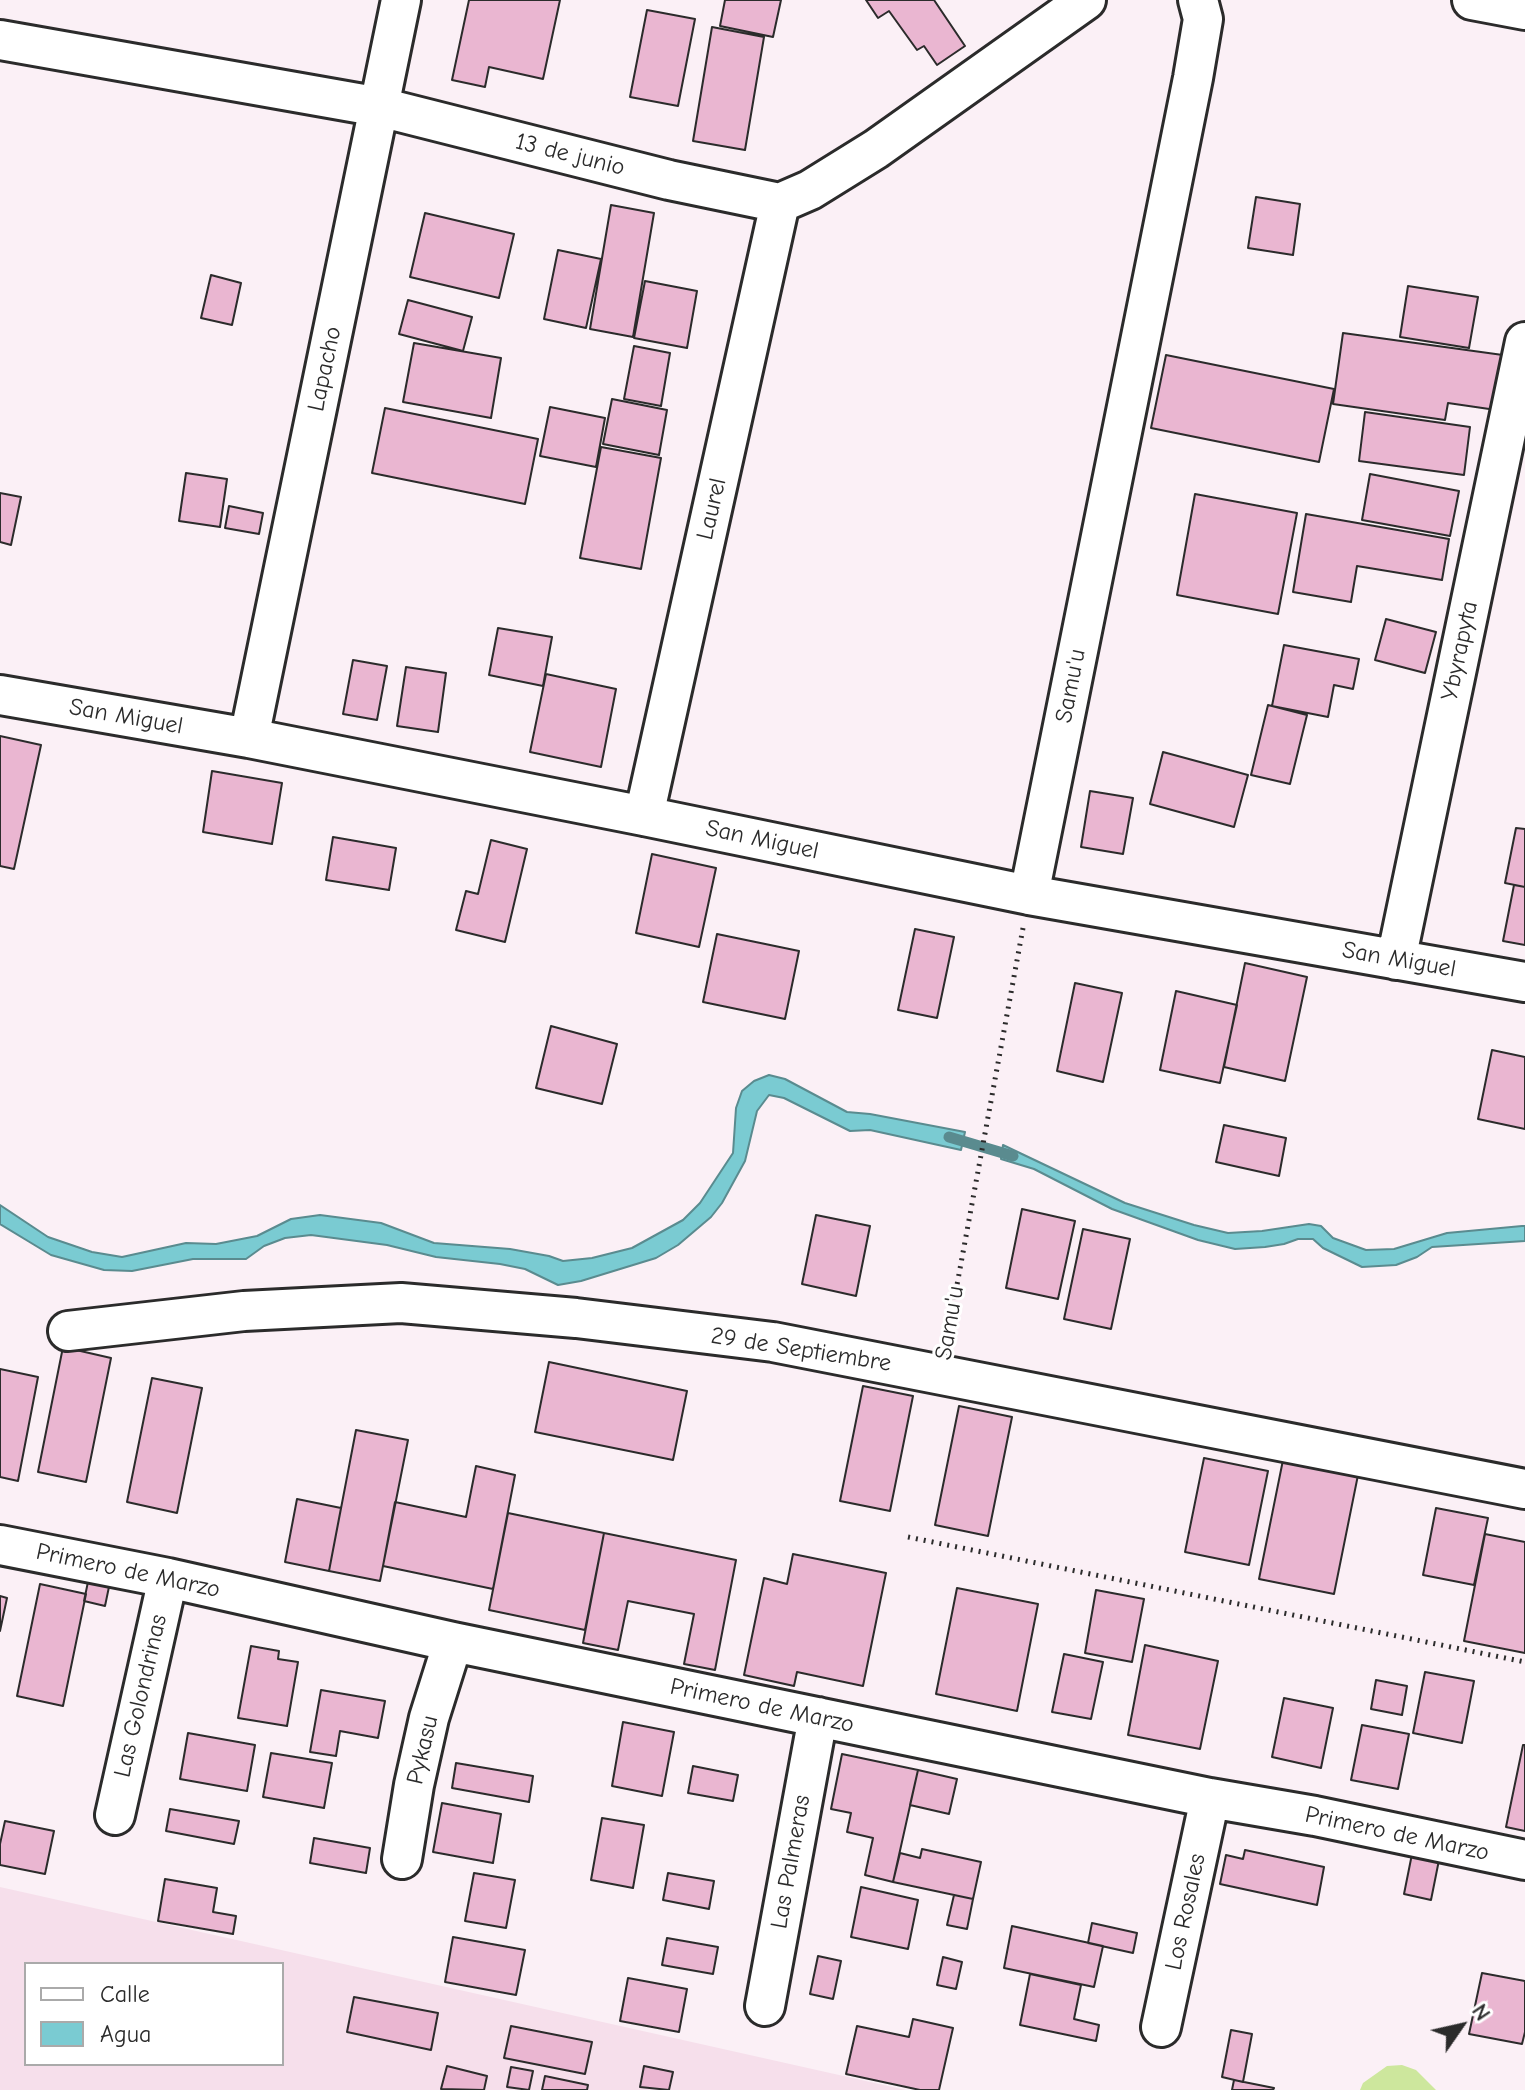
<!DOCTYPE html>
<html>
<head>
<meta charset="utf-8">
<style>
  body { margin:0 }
  #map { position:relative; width:1525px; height:2090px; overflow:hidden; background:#fbf0f6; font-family:"Comic Neue",sans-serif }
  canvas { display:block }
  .legend { position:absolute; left:24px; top:1962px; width:260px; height:104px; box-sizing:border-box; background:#fff; border:2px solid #aaa; margin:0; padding:10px 14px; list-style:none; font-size:24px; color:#2b2b2b }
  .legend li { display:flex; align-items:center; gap:16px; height:40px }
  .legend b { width:40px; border:2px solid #aaa }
  .north { position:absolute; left:1421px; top:1986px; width:80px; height:80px; -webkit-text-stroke:6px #fff; paint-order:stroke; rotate:56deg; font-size:22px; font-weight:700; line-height:32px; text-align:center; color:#2b2b2b }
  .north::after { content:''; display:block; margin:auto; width:28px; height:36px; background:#2b2b2b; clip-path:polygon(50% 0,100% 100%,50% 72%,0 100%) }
</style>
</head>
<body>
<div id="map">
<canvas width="1525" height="2090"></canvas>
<ul class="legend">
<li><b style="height:10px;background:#fff"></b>Calle</li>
<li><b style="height:22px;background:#7acbd2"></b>Agua</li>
</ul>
<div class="north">N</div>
</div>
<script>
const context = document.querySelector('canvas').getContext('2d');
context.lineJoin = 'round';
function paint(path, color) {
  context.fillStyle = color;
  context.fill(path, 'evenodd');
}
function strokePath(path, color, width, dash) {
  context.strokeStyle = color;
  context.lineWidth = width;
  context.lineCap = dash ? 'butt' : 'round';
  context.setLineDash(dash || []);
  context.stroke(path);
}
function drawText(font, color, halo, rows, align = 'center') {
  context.font = font + ' "Comic Neue",sans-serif';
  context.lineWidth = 6;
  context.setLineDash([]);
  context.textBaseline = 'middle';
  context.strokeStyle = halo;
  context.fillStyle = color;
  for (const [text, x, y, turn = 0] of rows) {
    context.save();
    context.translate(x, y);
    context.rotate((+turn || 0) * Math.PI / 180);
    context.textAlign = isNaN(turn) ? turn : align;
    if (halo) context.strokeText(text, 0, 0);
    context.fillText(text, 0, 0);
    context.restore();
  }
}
const built = new Path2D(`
  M0 1887 906 2090H0ZM26 1964H282V2064H26Z`);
const green = new Path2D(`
  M1402 2065 1416 2070 1436 2090H1360L1363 2083 1387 2066Z`);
const water = new Path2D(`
  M769 1075 785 1079 847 1112 870 1114 965 1132 961 1150 870 1130 850 1131 784 1098 769 1095 757 1111 745 1161 722 1203 711 1217 678 1245 656 1258 581 1281 558 1285 525 1269 500 1264 436 1257 387 1245 311 1235 285 1238 264 1246 246 1259H193L132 1271 104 1270 51 1255 0 1224V1205L48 1237 92 1252 122 1257 186 1243 216 1244 257 1236 291 1219 320 1215 381 1223 434 1243 510 1249 549 1256 563 1261 592 1258 632 1248 683 1220 700 1203 733 1153 736 1108 742 1091 754 1081Z
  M1003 1145 1125 1203 1194 1225 1228 1233 1262 1231 1309 1224 1321 1226 1333 1238 1366 1250 1394 1249 1447 1233 1522 1226H1525V1241L1432 1247 1417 1257 1396 1265 1362 1267 1323 1248 1313 1239H1298L1284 1244 1265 1247 1235 1249 1198 1240 1112 1209 1034 1169 1001 1159Z`);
const stream = new Path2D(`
  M949 1137 1013 1156`);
const building = new Path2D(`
  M469 0H560L543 79 489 67 485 87 452 80Z
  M725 0H781L773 37 720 26Z
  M866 0H934L965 46 937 65 924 46 917 50 889 11 878 18Z
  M647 10 695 19 678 106 630 97Z
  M712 27 764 37 745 150 693 141Z
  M1256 197 1300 204 1293 255 1248 248Z
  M611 205 654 213 633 337 590 329Z
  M425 213 514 234 499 298 410 277Z
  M558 250 601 259 586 328 544 319Z
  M211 275 241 283 232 325 201 318Z
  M645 281 697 291 687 348 634 338Z
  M1408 286 1478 297 1469 348 1400 337Z
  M408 300 472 317 463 351 399 334Z
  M1343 333 1510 356 1503 411 1448 403 1445 420 1333 404Z
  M414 343 501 358 491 418 403 402Z
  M634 346 670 353 661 406 624 399Z
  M1166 355 1334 389 1319 462 1151 428Z
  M612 399 667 410 659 455 603 444Z
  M550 407 605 418 596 467 540 456Z
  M385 408 538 439 525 504 372 473Z
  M1365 412 1470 427 1464 475 1359 461Z
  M601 447 661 458 641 569 580 558Z
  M186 473 227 479 220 527 179 521Z
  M1370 474 1459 491 1450 536 1362 520Z
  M0 493 21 497 11 545 0 542Z
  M1195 494 1297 513 1278 614 1177 595Z
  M229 506 263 513 259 534 225 528Z
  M1306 514 1449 539 1442 580 1357 566 1351 602 1293 592Z
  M1386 619 1436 632 1425 673 1375 660Z
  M498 628 552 637 543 686 489 675Z
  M1284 645 1359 659 1353 689 1334 685 1328 717 1272 706Z
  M353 660 387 666 377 720 343 714Z
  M406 667 446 673 438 732 397 726Z
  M546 674 616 689 601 767 530 752Z
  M1268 705 1307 715 1290 784 1251 775Z
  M0 736 41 745 14 869 0 866Z
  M1163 752 1248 775 1234 827 1150 804Z
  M212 771 282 783 272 844 203 832Z
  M1090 791 1133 798 1123 854 1081 847Z
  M1516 828 1525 829V887L1505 883Z
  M333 837 396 848 389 890 326 880Z
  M491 840 527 849 505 942 456 930 466 891 478 894Z
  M652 854 716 868 699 947 636 933Z
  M1514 885 1525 887V945L1503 941Z
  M915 929 954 937 937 1018 898 1010Z
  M717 934 799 951 785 1019 703 1002Z
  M1245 963 1307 977 1285 1081 1224 1067Z
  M1075 983 1122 993 1103 1082 1057 1071Z
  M1176 991 1237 1005 1220 1083 1160 1070Z
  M551 1026 617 1044 602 1104 536 1088Z
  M1492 1050 1525 1057V1129L1478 1119Z
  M1224 1125 1286 1138 1279 1176 1216 1162Z
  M1022 1209 1075 1221 1058 1299 1006 1288Z
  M816 1215 870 1226 856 1296 802 1284Z
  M1083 1229 1130 1239 1111 1329 1064 1319Z
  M63 1347 111 1358 86 1482 38 1472Z
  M549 1362 687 1391 673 1460 535 1432Z
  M0 1369 38 1377 18 1481 0 1477Z
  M152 1378 202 1388 177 1513 127 1502Z
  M863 1386 913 1396 890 1511 840 1501Z
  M959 1406 1012 1417 988 1536 935 1525Z
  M356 1430 408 1440 380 1581 329 1571Z
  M1204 1458 1268 1471 1249 1565 1185 1552Z
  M1283 1460 1358 1475 1334 1594 1259 1579Z
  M476 1466 515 1475 493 1589 383 1566 395 1502 466 1517Z
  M297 1499 341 1508 329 1571 285 1562Z
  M1436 1508 1488 1518 1474 1585 1423 1575Z
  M508 1513 604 1533 585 1630 489 1610Z
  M604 1533 736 1560 715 1670 684 1664 694 1614 628 1601 618 1650 583 1643Z
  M1485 1534 1525 1542V1653L1464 1641Z
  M793 1554 886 1573 863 1686 797 1672 794 1686 744 1675 764 1578 787 1584Z
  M89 1577 110 1582 105 1606 84 1601Z
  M40 1584 86 1594 63 1706 17 1696Z
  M957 1588 1038 1604 1017 1711 936 1694Z
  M1096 1590 1144 1599 1132 1662 1085 1653Z
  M0 1596 7 1598 0 1631Z
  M1145 1645 1218 1661 1200 1749 1128 1735Z
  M251 1646 279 1651 278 1659 298 1662 287 1726 238 1718Z
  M1064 1654 1103 1662 1091 1719 1052 1712Z
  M1425 1672 1474 1681 1462 1743 1413 1733Z
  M1376 1680 1407 1686 1402 1715 1371 1709Z
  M321 1690 385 1701 378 1738 340 1731 336 1756 310 1752Z
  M1284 1698 1333 1708 1321 1768 1272 1757Z
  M623 1722 674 1732 662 1796 612 1786Z
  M1362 1725 1409 1734 1398 1789 1351 1780Z
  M188 1733 255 1745 247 1791 180 1779Z
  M1523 1745H1525V1831L1506 1827Z
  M271 1753 332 1763 324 1808 263 1797Z
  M842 1754 918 1770 893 1882 865 1875 873 1838 847 1832 851 1813 831 1809Z
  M456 1763 533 1776 529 1802 452 1788Z
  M693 1766 738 1775 733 1801 688 1793Z
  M918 1770 957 1779 949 1814 910 1805Z
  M442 1803 501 1814 493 1863 433 1852Z
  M170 1809 239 1821 234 1844 166 1831Z
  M602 1818 644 1825 633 1888 591 1880Z
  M5 1821 54 1831 45 1874 0 1865V1844Z
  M314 1838 370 1848 366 1873 310 1863Z
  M922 1849 981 1862 973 1899 893 1882 900 1853 920 1858Z
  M1245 1850 1324 1867 1317 1905 1220 1884 1226 1855 1243 1859Z
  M1412 1854 1439 1860 1431 1900 1404 1894Z
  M474 1873 515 1880 506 1928 465 1921Z
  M668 1873 714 1881 709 1909 663 1900Z
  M165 1879 217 1888 213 1912 236 1916 233 1934 158 1921Z
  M861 1887 918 1900 908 1949 851 1937Z
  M954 1895 973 1899 967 1929 947 1925Z
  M1092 1923 1137 1933 1133 1953 1088 1943Z
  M1012 1926 1103 1946 1094 1987 1004 1968Z
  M453 1937 525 1950 516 1995 445 1982Z
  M667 1938 718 1947 713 1974 662 1965Z
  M818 1956 841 1961 833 1999 810 1994Z
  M943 1957 962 1962 956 1989 937 1985Z
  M1482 1973 1525 1981V2032L1522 2044 1469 2034Z
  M1030 1974 1081 1985 1074 2019 1099 2025 1096 2041 1020 2025Z
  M628 1978 687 1989 679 2032 620 2021Z
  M354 1997 438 2013 431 2050 347 2032Z
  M913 2019 953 2028 939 2090H920L846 2074 857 2026 909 2037Z
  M511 2026 592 2042 585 2074 504 2058Z
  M1231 2030 1252 2034 1243 2082 1222 2077Z
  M447 2066 487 2076 484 2090 441 2089Z
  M644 2066 673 2072 669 2090 640 2087Z
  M511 2067 533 2071 529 2090 507 2087Z
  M545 2076 588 2085 587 2090H542Z
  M1234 2080 1274 2088 1273 2090H1232Z`);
const path = new Path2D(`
  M947 1339 1023 928
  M908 1537 1525 1662`);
const street = new Path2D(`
  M1472 0 1525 10
  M0 40 380 107 669 180 780 203 810 190 876 149 1086 0
  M0 695 249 738 644 816 1029 895 1525 982
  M249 738 401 0
  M644 816 780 203
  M1029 895 1193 78 1203 19 1198 0
  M1396 960 1525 342
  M68 1331 244 1311 401 1303 576 1318 773 1342 1525 1489
  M0 1545 168 1578 453 1642 1210 1798 1315 1816 1525 1860
  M115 1815 168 1578
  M402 1859 414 1785 429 1718 453 1642
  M765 2006 818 1717
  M1161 2027 1210 1798`);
const streetNames = [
  ["13 de junio",570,155,14],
  ["Lapacho",325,369,-78],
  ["Laurel",712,509,-77],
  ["Ybyrapyta",1460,651,-78],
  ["Samu'u",1071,686,-79],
  ["San Miguel",126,717,10],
  ["San Miguel",762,840,12],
  ["San Miguel",1399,960,10],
  ["Samu'u",950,1323,-80],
  ["29 de Septiembre",801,1350,9],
  ["Primero de Marzo",128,1571,12],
  ["Las Golondrinas",141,1696,-77],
  ["Primero de Marzo",762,1706,12],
  ["Pykasu",423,1750,-77],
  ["Primero de Marzo",1397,1834,12],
  ["Las Palmeras",791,1862,-80],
  ["Los Rosales",1186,1912,-78]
];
paint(built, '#f6dfeb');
paint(green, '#cde79d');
paint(water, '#7acbd2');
strokePath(water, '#5a8b8f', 2);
strokePath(stream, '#5a8b8f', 11);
paint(building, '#eab6d1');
strokePath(building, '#2b2b2b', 2);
strokePath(street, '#2b2b2b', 44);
strokePath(path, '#2b2b2b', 5, [2, 6]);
strokePath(street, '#fff', 38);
drawText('24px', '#2b2b2b', '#fff', streetNames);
</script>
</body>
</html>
